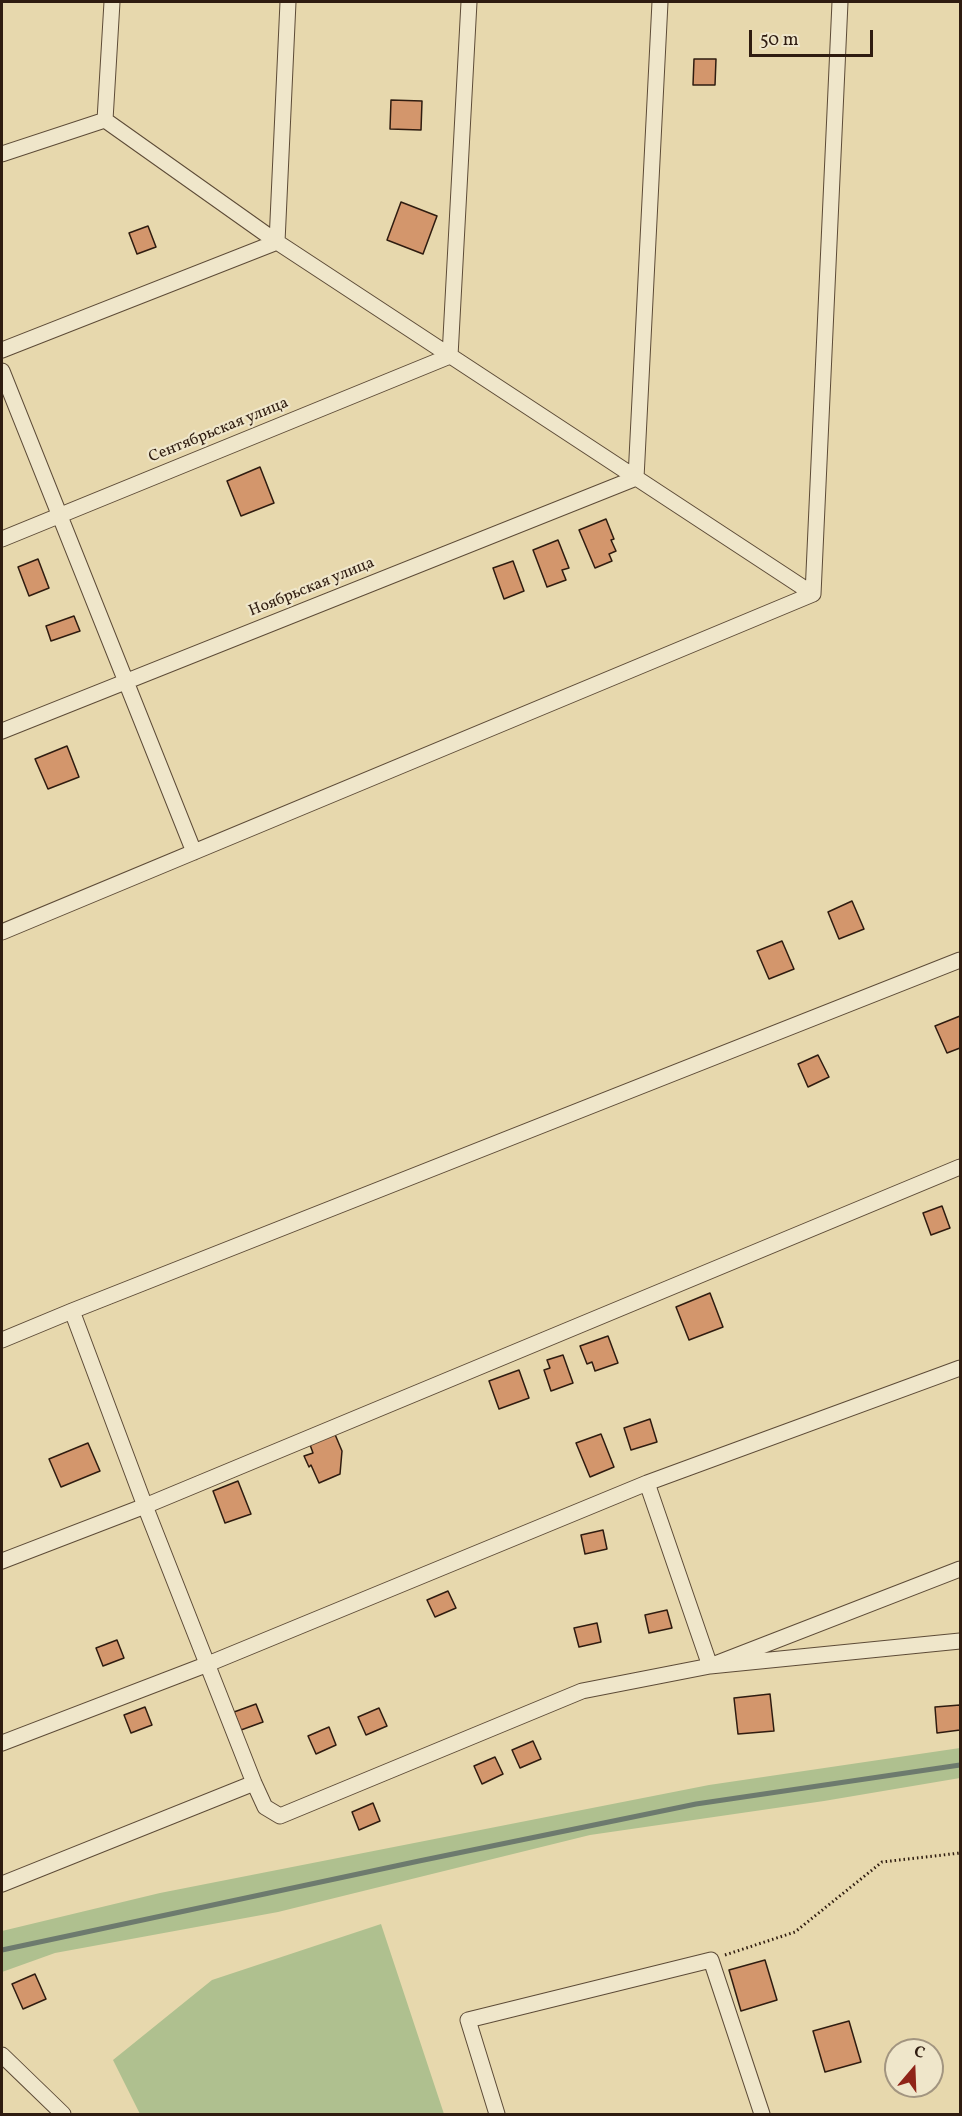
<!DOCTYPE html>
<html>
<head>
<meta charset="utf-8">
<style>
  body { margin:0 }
  #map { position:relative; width:962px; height:2116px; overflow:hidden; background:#e7d8ad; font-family:Vollkorn,serif }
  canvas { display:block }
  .frame { position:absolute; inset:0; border:3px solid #2f1c10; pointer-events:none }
  .north { position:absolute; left:884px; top:2038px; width:60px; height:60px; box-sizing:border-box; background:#efe6ca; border:2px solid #a29580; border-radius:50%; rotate:19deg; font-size:16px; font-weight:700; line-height:24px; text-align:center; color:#2f1c10 }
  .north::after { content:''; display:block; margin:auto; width:21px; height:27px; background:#8f2418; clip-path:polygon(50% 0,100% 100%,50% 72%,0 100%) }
  .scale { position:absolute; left:749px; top:30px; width:124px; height:27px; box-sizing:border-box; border:3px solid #2f1c10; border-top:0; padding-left:8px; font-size:18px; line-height:21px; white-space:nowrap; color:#2f1c10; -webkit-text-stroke:4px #efe6ca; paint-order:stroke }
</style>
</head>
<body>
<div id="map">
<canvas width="962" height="2116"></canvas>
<div class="frame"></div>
<div class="north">С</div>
<div class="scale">50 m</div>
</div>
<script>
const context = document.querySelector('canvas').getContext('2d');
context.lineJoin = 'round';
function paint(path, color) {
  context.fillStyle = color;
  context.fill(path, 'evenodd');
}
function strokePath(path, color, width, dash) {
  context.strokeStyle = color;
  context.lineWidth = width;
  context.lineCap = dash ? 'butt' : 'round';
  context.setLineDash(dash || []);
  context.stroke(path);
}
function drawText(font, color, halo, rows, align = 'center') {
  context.font = font + ' Vollkorn,serif';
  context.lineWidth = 4.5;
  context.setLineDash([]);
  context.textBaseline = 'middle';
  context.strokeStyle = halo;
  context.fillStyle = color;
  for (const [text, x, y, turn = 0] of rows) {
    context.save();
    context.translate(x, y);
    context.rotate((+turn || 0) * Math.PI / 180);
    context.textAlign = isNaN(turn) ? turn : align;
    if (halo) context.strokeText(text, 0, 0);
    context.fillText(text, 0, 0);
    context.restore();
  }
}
const green = new Path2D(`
  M960 1748V1778L824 1801 590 1835 278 1912 55 1953 2 1972V1931L160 1893 709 1785Z
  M381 1924 444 2114H140L113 2060 212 1980Z`);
const stream = new Path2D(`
  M2 1950 419 1861 696 1804 960 1765`);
const building = new Path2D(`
  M694 59H716L715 85H693Z
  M391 100 422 101 421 130 390 129Z
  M401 202 437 216 423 254 387 240Z
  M148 226 156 247 137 254 129 233Z
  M260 467 274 503 241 516 227 481Z
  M606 519 614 539 611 540 616 551 609 554 612 561 595 568 579 530Z
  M558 540 569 568 562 570 566 580 547 587 533 550Z
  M38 559 49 588 29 596 18 567Z
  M513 561 524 591 504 599 493 568Z
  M74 616 80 631 51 641 46 626Z
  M67 746 79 777 48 789 35 759Z
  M852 901 864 929 839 939 828 912Z
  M782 941 794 969 769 979 757 951Z
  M960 1016V1048L947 1053 935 1026Z
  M818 1055 829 1077 808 1087 798 1064Z
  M942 1206 950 1228 931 1235 923 1213Z
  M710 1293 723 1327 689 1340 676 1307Z
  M608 1336 618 1363 595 1371 592 1362 587 1364 580 1346Z
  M563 1355 573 1383 551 1391 544 1370 550 1368 547 1360Z
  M519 1370 529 1398 499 1409 489 1381Z
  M650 1419 657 1442 631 1450 624 1428Z
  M334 1432 342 1451 340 1474 319 1483 311 1465 309 1467 304 1456 313 1453 309 1442Z
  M601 1434 614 1467 590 1477 576 1443Z
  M88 1443 100 1471 61 1487 49 1459Z
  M238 1481 251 1514 225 1523 213 1491Z
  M603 1530 607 1549 585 1554 581 1535Z
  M448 1591 456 1608 435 1617 427 1600Z
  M667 1610 672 1628 649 1633 645 1615Z
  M597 1623 601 1642 579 1647 574 1628Z
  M117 1640 124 1658 103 1666 96 1648Z
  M770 1694 774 1731 738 1734 734 1698Z
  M256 1704 263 1722 241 1730 234 1712Z
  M960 1705V1730L937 1733 935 1707Z
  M145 1707 152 1725 131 1733 124 1715Z
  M379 1708 387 1726 366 1735 358 1717Z
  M329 1727 336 1745 316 1754 308 1736Z
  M533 1741 541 1759 520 1768 512 1750Z
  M495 1757 503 1774 482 1784 474 1766Z
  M373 1803 380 1821 359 1830 352 1812Z
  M765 1960 777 2000 741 2011 729 1970Z
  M35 1974 46 1999 23 2009 12 1984Z
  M849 2021 861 2062 825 2072 813 2031Z`);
const path = new Path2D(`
  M725 1955 795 1932 882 1862 960 1853`);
const minor = new Path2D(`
  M2 154 105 120 112 2
  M2 350 277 242 288 2
  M2 371 194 852
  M2 539 450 356 469 2
  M813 594 840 2
  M2 731 636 478 660 2
  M2 932 813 594 277 242 105 120
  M72 1311 145 1506 254 1783 265 1807 280 1816 582 1691 710 1666 960 1569
  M2 1340 72 1311 960 960
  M647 1483 710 1666 960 1641
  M2 1561 145 1506 960 1167
  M2 1743 208 1664 647 1483 960 1368
  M2 1884 254 1783
  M2 2055 63 2114
  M497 2114 468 2020 711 1960 762 2114`);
const streetNames = [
  ["Сентябрьская улица",219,431,-22],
  ["Ноябрьская улица",312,588,-22]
];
paint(green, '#afc08f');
strokePath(stream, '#6d7a6e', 5);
paint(building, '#d3966c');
strokePath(building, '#2f1c10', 1.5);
strokePath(minor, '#5d4b37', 17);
strokePath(path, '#2f1c10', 3, [1.5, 3]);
strokePath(minor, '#efe6ca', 15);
drawText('16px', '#2f1c10', '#efe6ca', streetNames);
</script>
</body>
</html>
